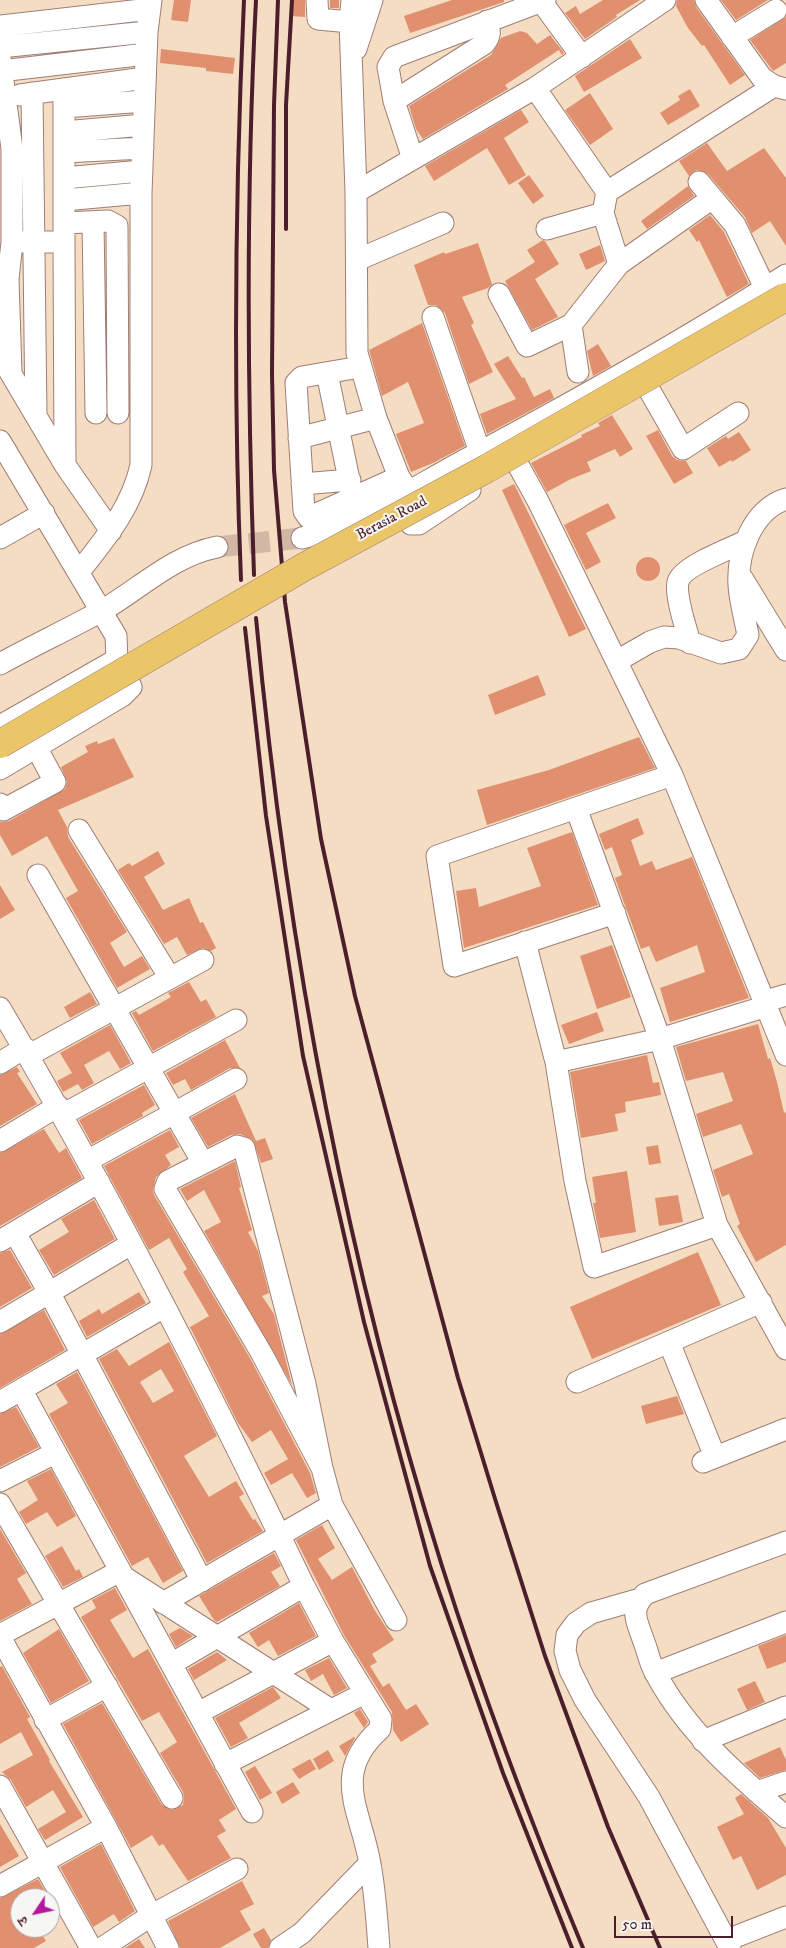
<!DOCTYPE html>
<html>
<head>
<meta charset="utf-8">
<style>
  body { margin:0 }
  #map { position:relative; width:786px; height:1948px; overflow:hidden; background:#f4ddc2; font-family:"IM FELL DW Pica","Noto Serif Devanagari",serif }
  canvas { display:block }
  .north { position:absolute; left:10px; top:1888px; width:50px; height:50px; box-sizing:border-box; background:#f6f6f2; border:1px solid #b1a0a2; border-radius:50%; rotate:236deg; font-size:14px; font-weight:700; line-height:20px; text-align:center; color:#4a1f2b }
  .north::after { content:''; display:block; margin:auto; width:18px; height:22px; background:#b5179e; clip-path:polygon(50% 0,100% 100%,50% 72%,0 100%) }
  .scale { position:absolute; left:614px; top:1916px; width:119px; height:22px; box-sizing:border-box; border:2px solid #4a1f2b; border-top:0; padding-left:6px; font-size:15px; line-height:18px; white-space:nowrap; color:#4a1f2b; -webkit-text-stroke:4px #f6f6f2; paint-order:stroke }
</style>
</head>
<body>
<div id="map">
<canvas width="786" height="1948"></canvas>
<div class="north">उ</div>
<div class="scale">50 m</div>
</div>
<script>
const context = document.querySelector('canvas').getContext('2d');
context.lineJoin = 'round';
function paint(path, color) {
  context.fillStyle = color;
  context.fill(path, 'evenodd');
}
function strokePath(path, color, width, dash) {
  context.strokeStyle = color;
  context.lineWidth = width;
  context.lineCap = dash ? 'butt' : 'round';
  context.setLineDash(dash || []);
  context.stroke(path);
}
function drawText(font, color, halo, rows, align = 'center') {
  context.font = font + ' "IM FELL DW Pica",serif';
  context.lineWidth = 4;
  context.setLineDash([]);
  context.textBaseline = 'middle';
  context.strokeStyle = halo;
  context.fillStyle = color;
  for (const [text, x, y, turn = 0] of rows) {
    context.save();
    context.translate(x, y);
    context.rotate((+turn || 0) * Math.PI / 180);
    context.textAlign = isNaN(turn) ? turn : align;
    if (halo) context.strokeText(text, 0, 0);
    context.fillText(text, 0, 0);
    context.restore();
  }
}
const building = new Path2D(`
  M174 0H191L188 22 171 20Z
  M292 0H305V17L291 16Z
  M330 0H339V8H330Z
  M452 0H504V2L410 33 404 16Z
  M603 0H640L616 15 617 17 585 39 565 13 576 6 580 14Z
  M677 0H694L696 7 745 75 730 85 704 45 702 46 688 28 676 6Z
  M721 0H768L736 20Z
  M786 17V63L773 71 750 40Z
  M520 31 527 33 537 44 550 35 564 53 562 55 559 50 505 85 508 89 423 139 416 129 409 106 491 55 501 38Z
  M630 39 642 58 584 92 575 76Z
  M161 49 235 58 233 74 206 71V68L160 63Z
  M690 89 700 106 668 125 660 113 680 100 678 96Z
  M590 93 613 129 590 145 565 110Z
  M521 110 529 122 504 138 526 175 509 185 487 148 434 181 425 166Z
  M707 143 727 171 764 148 786 178V246L770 221 752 233 745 217 708 174 697 170 689 176 679 161Z
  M529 175 544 196 533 204 518 183Z
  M688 186 694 196 647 229 641 221Z
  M710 215 724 232 749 284 727 297 699 240 697 242 689 230Z
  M543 240 545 241 559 264 535 279 558 317 532 330 505 281 535 262 527 250Z
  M478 243 492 284 488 288 462 297 474 323 471 325 493 372 469 384 445 313 436 305H428L414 265 444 252 445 254Z
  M600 245 605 261 586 270 579 254Z
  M422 323 465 446 433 463 411 472 396 434 424 423 408 382 382 396 369 350Z
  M598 344 611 366 593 376 587 351Z
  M508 356 522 378 524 377 534 397 550 389 554 398 487 434 480 414 516 399 494 364Z
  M612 415 633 449 620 457 615 449 587 462 591 471 571 479 547 492 531 463 582 437 581 435 600 426 598 423Z
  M658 430 672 456 677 460 686 461 693 473 674 484 646 436Z
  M739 432 751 450 732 462 731 460 719 467 707 448 726 436 728 439Z
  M514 484 586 629 569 637 502 490Z
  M608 503 616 518 586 533 601 562 586 570 564 525Z
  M636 569a12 12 0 1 1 24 0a12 12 0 1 1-24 0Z
  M538 675 546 695 495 715 488 695Z
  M639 737 655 768 487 825 477 790 549 770Z
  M114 738 134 777 58 810 67 827 68 837 127 932 110 943 124 967 142 956 150 969 117 988 66 898 78 891 47 836 12 856 0 835V822L9 821 65 789 67 782 61 767 88 752 85 746 97 741 98 744Z
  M638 818 644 834 631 840 640 866 652 861 656 870 692 857 749 998 670 1022 660 988 705 972 697 945 656 962 649 946 641 949 615 878 622 875 612 847 605 850 599 834Z
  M572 832 598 905 464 948 456 891 476 888 479 907 541 886 527 848Z
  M158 851 165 864 144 877 163 910 189 898 200 923 203 922 216 948 211 951 203 948 187 955 177 937 164 944 118 870 129 863 132 866Z
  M0 885 15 910 0 919Z
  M612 945 631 997 597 1009 580 956Z
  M189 982 201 1002 206 999 216 1017 153 1051 132 1013 136 1011 139 1015 171 997 168 993Z
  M90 992 97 1004 70 1018 64 1007Z
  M597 1012 604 1031 569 1044 561 1025Z
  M758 1024 768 1059 770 1058 777 1082 784 1113 786 1112V1245L756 1262 737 1226 740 1224 729 1194 722 1197 713 1170 753 1154 741 1124 703 1137 696 1114 733 1101 723 1072 686 1081 676 1047Z
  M110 1025 131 1063 120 1069 109 1051 84 1065 94 1083 82 1090 78 1084 63 1092 57 1081 72 1073 60 1053Z
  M225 1040 240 1068H230L191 1090 185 1079 173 1085 166 1073Z
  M647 1055 653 1083 659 1082 661 1095 625 1102 626 1112 615 1114 618 1131 581 1138 570 1072Z
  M17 1067 20 1072 17 1073 37 1104 0 1126V1075Z
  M144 1085 155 1105 142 1113 143 1116 92 1144 79 1120Z
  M235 1094 256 1141 265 1138 273 1159 261 1163 253 1140 240 1134 231 1135 208 1147 191 1118Z
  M44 1129 59 1153 66 1148 82 1178 0 1226V1153Z
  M170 1130 179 1147 165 1155 171 1165 156 1177 153 1190 154 1195 251 1360 310 1473 316 1493 307 1498 292 1473 271 1485 264 1473 288 1459 271 1430 252 1442 238 1423 190 1327 209 1316 183 1272 187 1269 169 1238 149 1250 104 1166Z
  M658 1145 661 1163 649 1165 646 1147Z
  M235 1161 241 1187 239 1188 252 1230 248 1232 258 1251 269 1293 262 1296 274 1314 292 1385 204 1231 221 1222 204 1190 187 1201 180 1189Z
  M627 1171 636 1232 600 1238 593 1203H596L592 1177Z
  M678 1195 683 1222 659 1226 655 1198Z
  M94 1200 115 1239 54 1275 39 1250 69 1232 61 1219Z
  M10 1250 32 1288 0 1307V1253Z
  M698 1252 721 1305 592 1359 570 1307Z
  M139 1292 146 1303 87 1337 79 1321 99 1309 102 1314Z
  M44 1310 65 1350 0 1388V1334Z
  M169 1342 217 1436 184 1456 209 1497 236 1481 244 1494 239 1497 253 1520 255 1519 263 1531 207 1563 99 1359 117 1349 129 1366ZM161 1369 174 1391 153 1403 140 1382Z
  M77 1372 183 1571 163 1583 148 1557 132 1566 49 1414 68 1403 56 1384Z
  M677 1396 684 1414 646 1424 641 1406Z
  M16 1407 39 1447 0 1467V1414Z
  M51 1469 76 1516 57 1527 47 1512 26 1524 19 1512 38 1500 27 1481Z
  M322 1525 335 1548 318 1559 332 1580 352 1567 374 1609 394 1640 372 1654 377 1662 370 1666 383 1687 389 1683 406 1710 416 1704 429 1724 401 1742 393 1730 392 1712 344 1635 296 1540Z
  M0 1529 26 1573 17 1579 32 1604 0 1621Z
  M62 1546 76 1571 79 1569 83 1577 63 1587 45 1556Z
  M274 1553 281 1566 271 1572 280 1586 217 1622 214 1620 199 1596Z
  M115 1588 127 1610 110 1620 133 1658 148 1649 236 1809 219 1820 226 1831 217 1836 231 1858 188 1881 163 1844 159 1846 152 1835 131 1848 63 1724 102 1703 162 1805 173 1810 183 1805 184 1798 183 1792 160 1753 177 1742 159 1712 142 1721 81 1617 96 1608 92 1600Z
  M299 1603 316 1636 278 1656 269 1640 258 1647 249 1633Z
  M180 1628 193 1636 176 1647 169 1634Z
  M59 1629 89 1681 51 1703 23 1653Z
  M786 1635V1662L767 1669 758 1646Z
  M217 1652 227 1660 194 1680 188 1669Z
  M329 1658 347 1688 334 1695 323 1674 311 1681 305 1670Z
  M2 1666 30 1717 27 1719 50 1760 49 1761 83 1817 45 1840 38 1829 66 1812 53 1790 26 1807 11 1780 2 1772 33 1755 21 1732 0 1744V1667Z
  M755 1681 765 1702 747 1710 737 1689Z
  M273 1687 281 1698 239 1723 248 1738 231 1747 215 1718Z
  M360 1709 368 1722 364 1728 354 1713Z
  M354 1737 355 1738 345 1756 339 1746Z
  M780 1747 786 1760V1770L760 1778 744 1763Z
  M328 1750 334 1761 319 1770 313 1759Z
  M310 1759 316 1769 299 1779 292 1769Z
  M255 1766 272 1793 260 1800 245 1772Z
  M293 1782 300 1793 282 1804 276 1792Z
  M741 1794 768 1818 786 1848V1875L757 1890 741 1856 733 1860 717 1827 744 1814 735 1798Z
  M0 1824 19 1856 0 1867Z
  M101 1844 135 1911 119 1922 114 1914 93 1927 60 1867Z
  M38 1879 49 1898H20V1928H38L46 1941 34 1948H0V1898Z
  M242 1881 254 1904 240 1911 251 1930 220 1948H180L168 1921Z
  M50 1901 58 1914 50 1919Z
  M264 1928 271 1940 268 1948H261L253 1934Z
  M139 1939 145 1948H125Z`);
const minorTunnel = new Path2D(`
  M217 547 302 538`);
const minor = new Path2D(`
  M317 0 318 19 350 22
  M352 0 350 22 356 192 357 353 376 418 399 477 408 491
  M706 0 762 78 774 86 786 89
  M541 1 582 57
  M0 26 150 9
  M732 37 776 10
  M0 47 147 32
  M356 49 372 0
  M0 58 12 149V242L8 279 11 373
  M0 71 146 54
  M535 88 607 192
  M32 93 36 416
  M20 95 145 78
  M394 101 484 44C491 36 490 31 487 21
  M64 107 144 101
  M64 132 143 125
  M64 152 143 148
  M413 159 394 101 388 67 394 57 545 0
  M64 178 142 171
  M699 182 735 225 765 288
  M356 192 535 88 665 0
  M64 200 141 193
  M603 213 619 264
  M93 222 96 413
  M64 223 108 221 117 226 118 413
  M547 229 603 213 607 192 774 86
  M19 242H64V90
  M64 242 65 465
  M357 260 443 223
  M499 294 527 346 571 325 619 264 711 199
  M433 317 480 452
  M571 325 578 372
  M4 362 65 465 111 531
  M360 367 302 377 296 383 304 511 308 517 312 516 399 477
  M327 373 353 499
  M647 386 683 449 738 413
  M299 438 376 418
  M0 441 116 636 117 662
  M517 463 538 501 672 775 786 1055
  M302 484 350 480
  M398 500 399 506 411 524H419L470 490
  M0 538 44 513
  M302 538C360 524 413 488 465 460 574 402 682 342 786 275
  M79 572C105 539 132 507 141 465V193L147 32 151 0
  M742 578 786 650
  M690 643C686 627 675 597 678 582 681 567 731 548 746 541
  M617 661 650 642 664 637 679 638 721 653 739 649 748 635C745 619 740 602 739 585 737 553 752 510 786 499
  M0 664C34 645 69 629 103 610 141 588 172 556 217 547
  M0 726 114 661 120 663 131 687 122 696 0 769
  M0 804 3 810 55 782 36 747
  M576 808 660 1039 717 1225 786 1349
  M79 830 170 978
  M38 875 203 1163
  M615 913 454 966 437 856 672 775
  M525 942 556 1062 575 1181 594 1267 717 1225
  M766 1001 786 995
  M0 1008C111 1195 210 1390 304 1586L333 1641 381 1719 380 1729C330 1774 361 1810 370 1864 375 1891 377 1920 379 1948
  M556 1062 660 1039 767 1006
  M0 1063 24 1048 33 1053 203 960
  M62 1115 236 1020
  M0 1141 58 1106
  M87 1161 236 1079
  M15 1233 50 1294 202 1581
  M0 1241 99 1182
  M0 1322 131 1244
  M669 1342 715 1457
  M577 1382 761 1302
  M22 1391 252 1812
  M0 1402 164 1307
  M703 1462 786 1429
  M322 1468 305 1384 244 1148 237 1146 168 1181 165 1189 262 1354 322 1468 332 1505 396 1620
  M0 1481 55 1453
  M0 1504 172 1798
  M786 1542 645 1594C629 1611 637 1621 644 1642 648 1652 650 1665 656 1674 687 1732 737 1775 786 1817
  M127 1579 331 1710
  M640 1599 591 1613 576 1623 567 1635 565 1651 570 1670 585 1700 649 1797 730 1948
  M163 1603 332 1505
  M0 1635 120 1571
  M0 1637 106 1827 168 1948
  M171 1664 304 1586
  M655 1673 786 1622
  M198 1713 333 1641
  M45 1720 107 1686
  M703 1741 786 1707
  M225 1764 365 1693
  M0 1786 91 1948
  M757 1792 786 1782
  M0 1886 106 1827
  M727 1940 786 1917
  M102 1948 152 1915 237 1869
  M280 1948 302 1933 370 1863`);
const rail = new Path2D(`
  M278 0 274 105 272 374 274 470 285 602 321 839 355 996 458 1378 496 1502 545 1656 608 1827 660 1948
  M286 229V105L292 0
  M254 575C247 384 246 192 256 0
  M241 580C233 387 235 194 244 0
  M256 618C286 939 345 1258 442 1566 483 1695 531 1823 583 1948
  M245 628 266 816 303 1056 364 1322 430 1566 503 1773 572 1948`);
const majorBridge = new Path2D(`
  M0 744 304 567 486 469 786 297`);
const streetNames = [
  ["Berasia Road",392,519,-28]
];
paint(building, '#e0906e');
strokePath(minorTunnel, '#d2b7a4', 21, [21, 11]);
strokePath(minor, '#9f7e76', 23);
strokePath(minor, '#fff', 21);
strokePath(rail, '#4a1f2b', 4);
strokePath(majorBridge, '#9f7e76', 29, []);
strokePath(majorBridge, '#ebc669', 28);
drawText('15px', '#4a1f2b', '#f6f6f2', streetNames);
</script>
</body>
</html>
